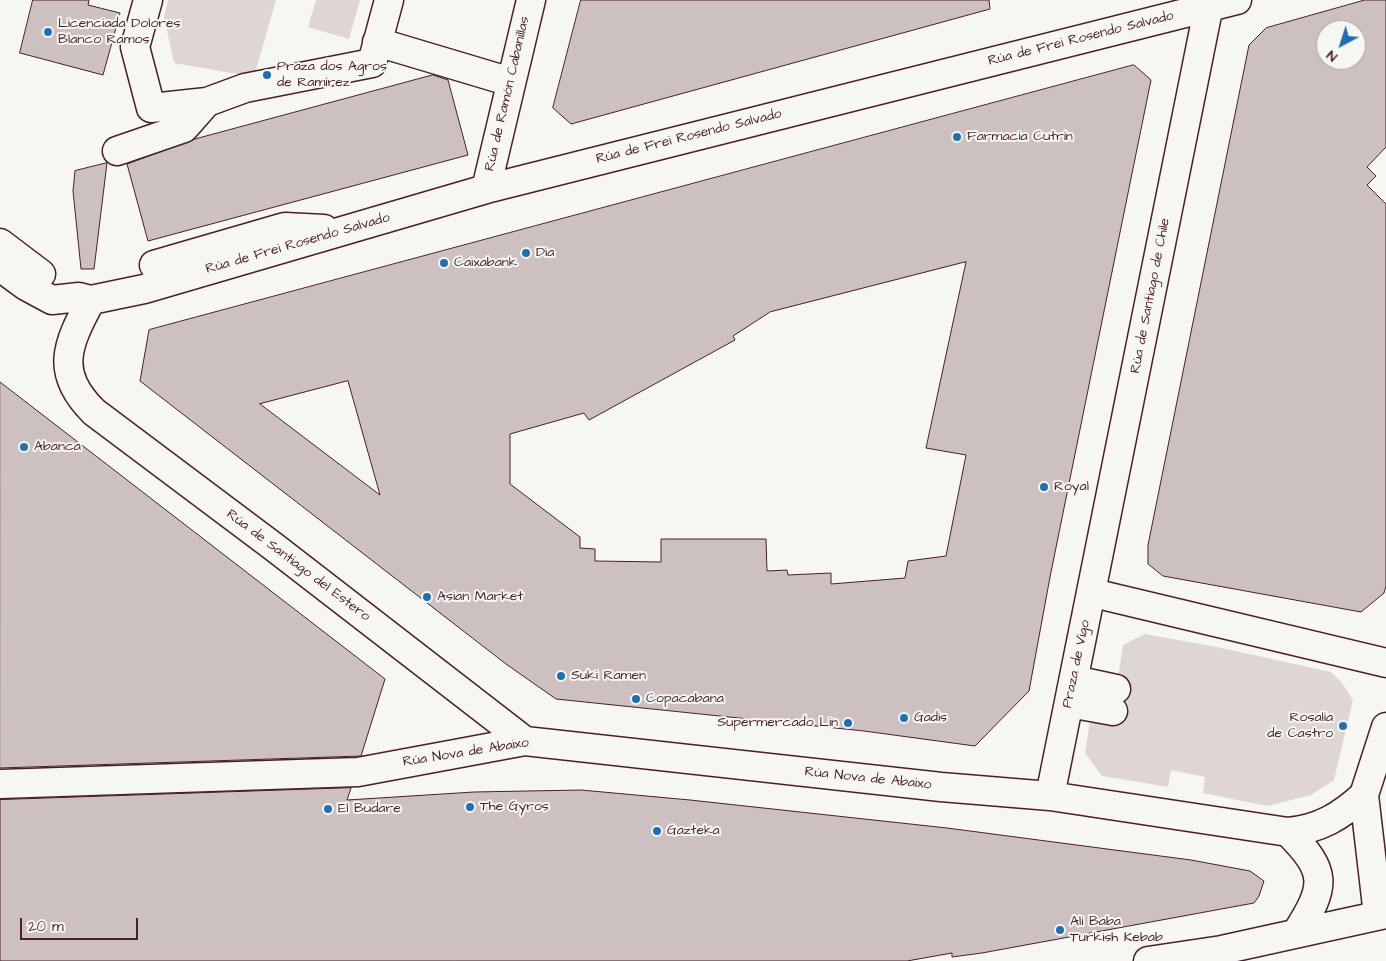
<!DOCTYPE html>
<html>
<head>
<meta charset="utf-8">
<style>
  body { margin:0 }
  #map { position:relative; width:1386px; height:961px; overflow:hidden; background:#f6f6f2; font-family:"Architects Daughter",sans-serif }
  canvas { display:block }
  .north { position:absolute; left:1316px; top:20px; width:50px; height:50px; box-sizing:border-box; background:#f6f6f2; border:1px solid #b1a0a2; border-radius:50%; rotate:220deg; font-size:14px; font-weight:700; line-height:20px; text-align:center; color:#4a1f2b }
  .north::after { content:''; display:block; margin:auto; width:18px; height:22px; background:#1f6fb2; clip-path:polygon(50% 0,100% 100%,50% 72%,0 100%) }
  .scale { position:absolute; left:20px; top:918px; width:118px; height:22px; box-sizing:border-box; border:2px solid #4a1f2b; border-top:0; padding-left:6px; font-size:15px; line-height:18px; white-space:nowrap; color:#4a1f2b; -webkit-text-stroke:4px #f6f6f2; paint-order:stroke }
</style>
</head>
<body>
<div id="map">
<canvas width="1386" height="961"></canvas>
<div class="north">N</div>
<div class="scale">20 m</div>
</div>
<script>
const context = document.querySelector('canvas').getContext('2d');
context.lineJoin = 'round';
function paint(path, color) {
  context.fillStyle = color;
  context.fill(path, 'evenodd');
}
function strokePath(path, color, width, dash) {
  context.strokeStyle = color;
  context.lineWidth = width;
  context.lineCap = dash ? 'butt' : 'round';
  context.setLineDash(dash || []);
  context.stroke(path);
}
function drawText(font, color, halo, rows, align = 'center') {
  context.font = font + ' "Architects Daughter",sans-serif';
  context.lineWidth = 4;
  context.setLineDash([]);
  context.textBaseline = 'middle';
  context.strokeStyle = halo;
  context.fillStyle = color;
  for (const [text, x, y, turn = 0] of rows) {
    context.save();
    context.translate(x, y);
    context.rotate((+turn || 0) * Math.PI / 180);
    context.textAlign = isNaN(turn) ? turn : align;
    if (halo) context.strokeText(text, 0, 0);
    context.fillText(text, 0, 0);
    context.restore();
  }
}
const green = new Path2D(`
  M168 0H276L254 77 174 63 164 17Z
  M316 0H360L349 39 308 27Z
  M1145 634 1217 647 1331 672 1342 683 1353 700 1334 780 1311 795 1267 806 1203 793 1205 777 1171 770 1168 787 1102 776 1085 753 1090 722 1111 725 1123 645Z`);
const building = new Path2D(`
  M33 0H89L88 5 120 13 103 75 20 53Z
  M581 0H989L990 9 571 124 553 108Z
  M1365 0H1386V147L1367 167 1376 176 1367 185 1386 204V586L1384 593 1361 612 1163 576 1148 564V545L1249 45 1266 28ZM1326 30H1356V60H1326Z
  M1134 65 1151 80 1050 577 1029 691 975 746 864 731 556 699 506 664 140 381 149 330ZM966 262 926 448 966 455 946 556 908 561 905 578 831 584V573L788 575 787 570 767 571 766 539H661V562L595 561V549L580 548V537L510 484V434L584 413 589 420 735 340 733 336 770 312ZM348 381 380 495 260 404Z
  M433 75 448 80 468 155 148 241 127 164 195 139Z
  M107 163 94 269H81L73 191 75 171Z
  M0 382 385 679 361 756 0 768Z
  M351 788 347 800 474 792 581 790 690 800 947 828 1191 860 1250 871 1264 881 1259 896 1254 903 982 953 952 957V953L907 961H0V800Z`);
const minor = new Path2D(`
  M148 0 135 47 151 108 207 102 245 88 372 63 389 0
  M377 42 511 82
  M117 151 184 128 207 102
  M486 189 531 0
  M0 243 41 274
  M154 265 285 227 324 229
  M0 267 26 286 52 300 79 297 91 300 144 289 486 189 1237 0
  M91 300C67 345 54 372 94 412L274 547 525 741
  M1093 593 1386 663
  M1074 680 1116 689
  M1069 703 1113 711
  M0 784 358 772 525 741 941 787 1050 796 1288 832C1320 829 1341 816 1364 795
  M1050 796 1210 0
  M1288 832C1328 872 1326 886 1297 932
  M1378 915 1364 795 1386 727
  M1148 961 1222 950 1386 914`);
const markers = [
  [48,32,5,"#1f6fb2"],
  [267,75,5,"#1f6fb2"],
  [957,137,5,"#1f6fb2"],
  [526,253,5,"#1f6fb2"],
  [444,263,5,"#1f6fb2"],
  [24,447,5,"#1f6fb2"],
  [1044,487,5,"#1f6fb2"],
  [427,597,5,"#1f6fb2"],
  [561,676,5,"#1f6fb2"],
  [636,699,5,"#1f6fb2"],
  [904,718,5,"#1f6fb2"],
  [848,723,5,"#1f6fb2"],
  [1343,726,5,"#1f6fb2"],
  [470,807,5,"#1f6fb2"],
  [328,809,5,"#1f6fb2"],
  [657,831,5,"#1f6fb2"],
  [1060,930,5,"#1f6fb2"]
];
const poiNames = [
  ["Licenciada Dolores",58,24],
  ["Blanco Ramos",58,40],
  ["Praza dos Agros",277,67],
  ["de Ramírez",277,83],
  ["Farmacia Cutrín",967,137],
  ["Dia",536,253],
  ["Caixabank",454,263],
  ["Abanca",34,447],
  ["Royal",1054,487],
  ["Asian Market",437,597],
  ["Suki Ramen",571,676],
  ["Copacabana",646,699],
  ["Gadis",914,718],
  ["Rosalía",1333,718,"right"],
  ["de Castro",1333,734,"right"],
  ["Supermercado Lin",838,723,"right"],
  ["The Gyros",480,807],
  ["El Budare",338,809],
  ["Gazteka",667,831],
  ["Ali Baba",1070,922],
  ["Turkish Kebab",1070,938]
];
const streetNames = [
  ["Rúa de Frei Rosendo Salvado",1081,39,-14],
  ["Rúa de Ramón Cabanillas",508,94,-77],
  ["Rúa de Frei Rosendo Salvado",689,137,-14],
  ["Rúa de Frei Rosendo Salvado",298,244,-16],
  ["Rúa de Santiago de Chile",1151,296,-79],
  ["Rúa de Santiago del Estero",298,566,37],
  ["Praza de Vigo",1077,664,-78],
  ["Rúa Nova de Abaixo",466,753,-9],
  ["Rúa Nova de Abaixo",868,779,6]
];
paint(green, '#ddd6d5');
paint(building, '#ccc1c0');
strokePath(building, '#4a1f2b', 1);
strokePath(minor, '#4a1f2b', 31);
strokePath(minor, '#f6f6f2', 28);
for (const [x, y, r, color] of markers) {
  const dot = new Path2D();
  dot.arc(x, y, r, 0, 2 * Math.PI);
  context.fillStyle = color;
  context.fill(dot);
  strokePath(dot, '#f6f6f2', 2);
}
drawText('14px', '#4a1f2b', '#f6f6f2', poiNames, 'left');
drawText('14px', '#4a1f2b', '#f6f6f2', streetNames);
</script>
</body>
</html>
